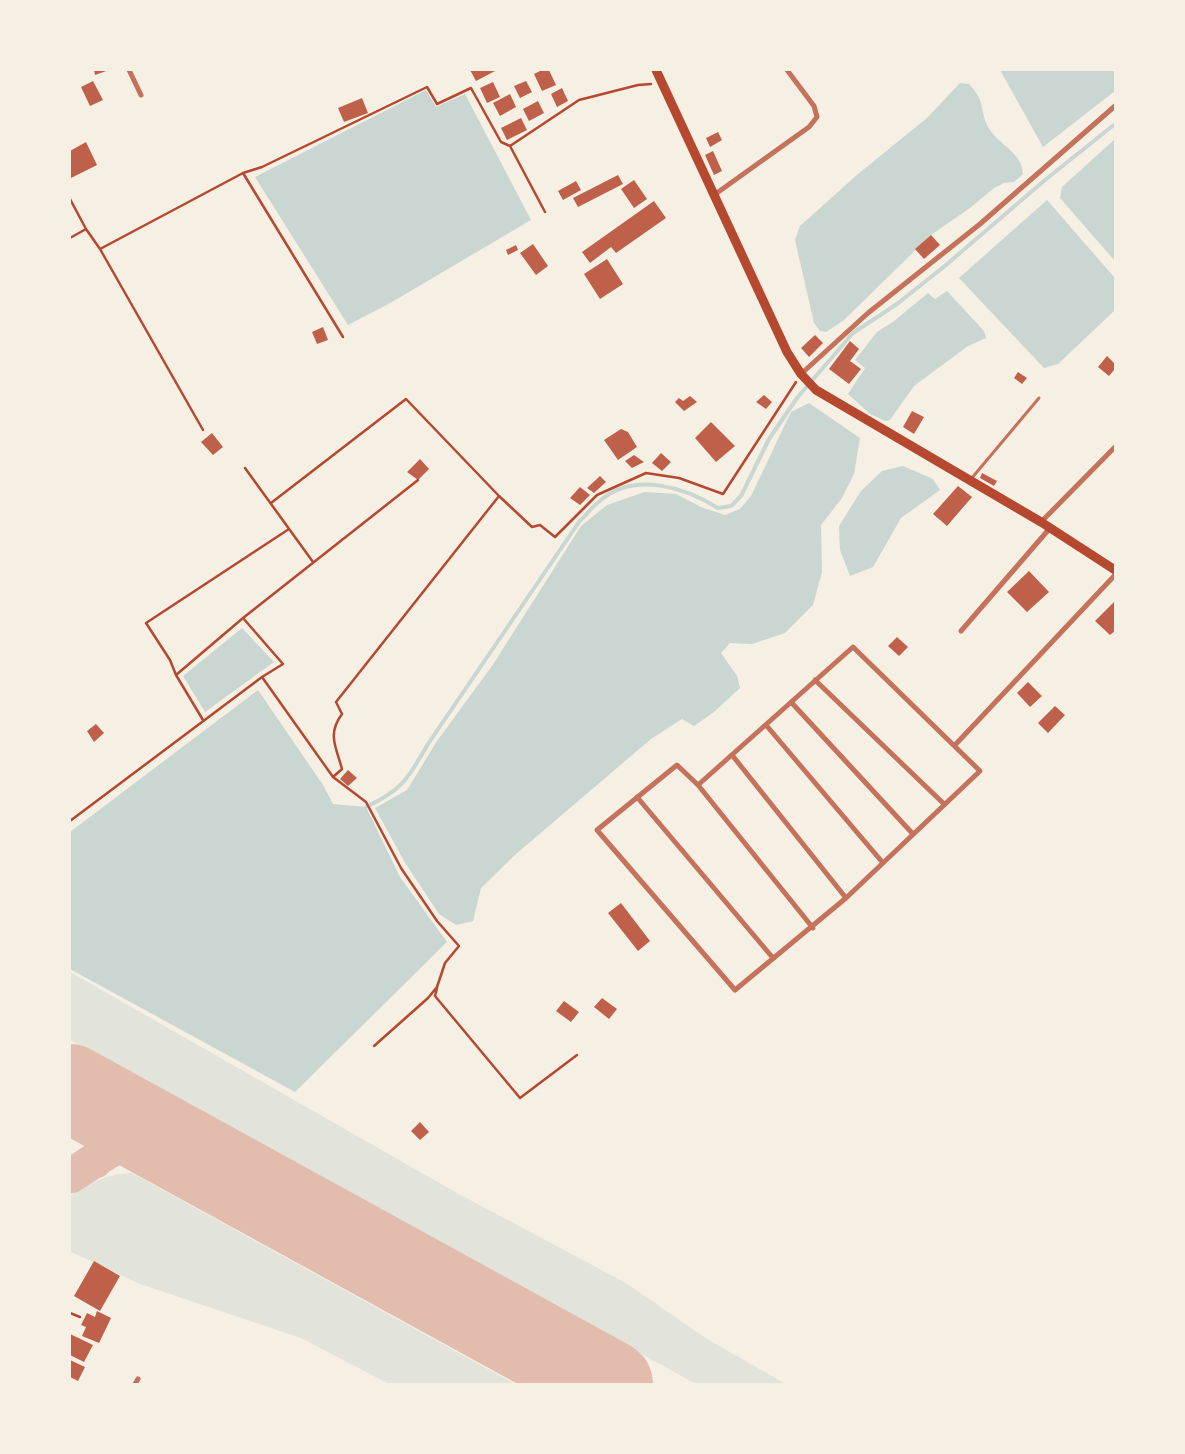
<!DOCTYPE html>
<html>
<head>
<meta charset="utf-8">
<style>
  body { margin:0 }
  #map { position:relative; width:1185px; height:1454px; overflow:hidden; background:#f6efe4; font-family:Bitter,serif }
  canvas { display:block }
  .frame { position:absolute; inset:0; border:71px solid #f6efe4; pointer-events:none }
</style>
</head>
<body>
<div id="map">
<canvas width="1185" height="1454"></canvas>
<div class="frame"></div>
</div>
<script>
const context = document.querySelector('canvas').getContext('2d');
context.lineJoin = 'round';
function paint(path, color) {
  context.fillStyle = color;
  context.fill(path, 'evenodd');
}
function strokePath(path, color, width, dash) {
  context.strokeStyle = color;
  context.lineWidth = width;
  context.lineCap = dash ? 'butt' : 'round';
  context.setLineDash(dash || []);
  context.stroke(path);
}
const green = new Path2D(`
  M70 972 457 1193 626 1283 707 1339 786 1384H696L70 1040Z
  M132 1173 515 1384H389L301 1338 140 1284C116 1274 94 1261 70 1252V1196C92 1183 105 1174 132 1173Z`);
const water = new Path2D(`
  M1000 70H1115V91L1043 147Z
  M960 83 969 84C986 102 979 107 987 125 996 144 1022 151 1023 174L1014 182 1004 183 994 188 970 208 931 235 844 320 826 332 820 331 814 323 795 240 800 226 858 174 927 118Z
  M426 90 436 107 465 94 531 220 392 302 348 325 255 177Z
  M1115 139V261L1060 198 1062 187Z
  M1047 200 1115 278V310L1058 364 1044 368 959 278Z
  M947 291 984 331 986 338 968 346 914 386 890 420 885 421 870 414 848 394 865 368 855 360 877 332 893 322 928 293 935 299Z
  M809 403 860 438 854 474 842 498 821 525 822 572 813 605 785 633 752 644 730 643 721 653 737 676 740 688 714 712 694 726 682 719 651 739 516 854 481 888 473 921 456 925 439 914 404 861 375 808 407 790 437 741 492 666 581 526 607 505 645 492 676 494 701 507 725 515 740 509 751 496 791 412Z
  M903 466 933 479 940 490 901 518 873 567 850 576 840 550 839 526 861 491 882 471Z
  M242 628 274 662 205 712 183 676Z
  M258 690 323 785 333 804 366 807 400 877 447 942 295 1092 70 969V832Z`);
const stream = new Path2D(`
  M366 807C404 789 408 778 428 744L579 522C586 515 593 506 601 500 635 471 686 488 718 508L731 506 741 496 769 439 797 398 853 333 897 304 946 265 1045 180 1115 124`);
const taxiway = new Path2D(`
  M93 1100C109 1124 113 1136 95 1161
  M70 1176C89 1165 126 1136 146 1136 154 1135 162 1140 169 1142`);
const runway = new Path2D(`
  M70 1088 609 1384`);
const building = new Path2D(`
  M94 70H109L95 75Z
  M470 70H497L476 81Z
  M542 70H549L556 85 542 91 534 74Z
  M93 81 103 100 90 106 81 87Z
  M526 81 532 92 520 98 514 86Z
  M493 82 500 97 487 103 480 88Z
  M562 88 568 101 557 107 551 94Z
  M510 94 516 107 500 116 493 103Z
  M362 98 368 113 344 122 338 108Z
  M538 101 544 113 529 121 523 109Z
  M521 118 527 130 507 140 501 128Z
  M718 132 722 140 710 147 706 138Z
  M86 142 97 165 71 178 70 151Z
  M713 151 722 171 714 175 705 155Z
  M618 175 623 184 578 207 573 198Z
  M634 180 647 199 634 208 621 189Z
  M576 181 581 190 563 200 558 191Z
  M654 201 666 218 616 253 611 247 590 263 582 252Z
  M931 235 940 245 924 259 915 249Z
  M533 244 548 266 536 275 520 253Z
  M516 245 518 250 508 255 506 250Z
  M607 259 623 284 600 299 584 274Z
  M323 327 328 340 317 344 312 332Z
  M815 335 823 343 809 357 801 348Z
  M850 341 859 349 850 361 861 369 849 384 829 369Z
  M1107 356 1115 364V369L1109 376 1098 367Z
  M1018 372 1027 378 1022 384 1014 378Z
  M764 395 772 402 766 409 756 402Z
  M690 396 697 402 684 411 675 402 679 398 683 401Z
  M912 411 924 417 914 434 903 427Z
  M711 422 735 446 716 462 695 438Z
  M621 429 628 432 637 447 618 460 604 440Z
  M212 433 223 447 213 455 201 442Z
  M661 453 671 462 662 471 652 463Z
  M634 455 644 462 632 468 625 461Z
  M420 459 429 469 418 480 407 472Z
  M982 473 997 481 994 486 980 478Z
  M600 476 606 482 594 493 587 488Z
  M958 486 972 497 947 526 933 514Z
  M580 487 590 495 580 505 570 498Z
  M1029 571 1049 592 1027 612 1007 592Z
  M1115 601V631L1110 635 1095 621Z
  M897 637 908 647 899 656 888 646Z
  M1028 682 1042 696 1030 707 1017 693Z
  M1055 706 1065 715 1048 733 1038 723Z
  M96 724 104 733 94 742 87 731Z
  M348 770 357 778 348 786 340 779Z
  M621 903 650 941 638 951 608 913Z
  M602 998 617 1009 609 1019 594 1007Z
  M564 1001 579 1012 571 1022 556 1011Z
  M420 1122 429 1132 420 1140 411 1131Z
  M94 1261 120 1276 100 1311 74 1296Z
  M97 1311 111 1318 99 1343 82 1336 86 1327 81 1325 87 1313 95 1317Z
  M70 1334 93 1345 84 1362 70 1355Z
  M70 1360 85 1367 78 1381 70 1377Z`);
const path = new Path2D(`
  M243 173 262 167 427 87 437 104 471 88 501 142 510 146
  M70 199 86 229
  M545 212 510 146 579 100 638 85 651 84
  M70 238 86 229 100 249
  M203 430 100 249 243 173 343 337
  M245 468 313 562
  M271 503 406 399 499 496
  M176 675 170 660 146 623 289 529
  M262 677 333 777 342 769C336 747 327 734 342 714L336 702 499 496 532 527 540 525 555 537 597 495 646 473 679 478 723 494 796 382
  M203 720 176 675 243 618
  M333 777 366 802 401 868 437 921 459 946 445 963 437 987 428 998 374 1046
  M70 821 262 677 283 664 243 618 418 480
  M437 988 435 996 520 1098 577 1055
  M70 1313 80 1317`);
const service = new Path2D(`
  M971 479 1039 398`);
const minor = new Path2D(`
  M129 70 141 95
  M714 195 809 127 817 117 814 106 787 70
  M801 374 868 313 980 224 1115 106
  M1041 522 1115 447
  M961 631 1050 528
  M853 647 980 771 846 898 735 990 597 830 677 765 698 785Z
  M815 680 944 804
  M791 702 912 833
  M766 725 883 863
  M955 745 1115 575
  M732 755 846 898
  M698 785 813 928
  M637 797 773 958
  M135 1384 138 1379`);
const secondary = new Path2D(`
  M656 70 787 352 801 374 816 390 1041 522 1115 570`);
paint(green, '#e2e4dc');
paint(water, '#c9d6d2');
strokePath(stream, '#c9d6d2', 4);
strokePath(taxiway, '#e2bdae', 35);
strokePath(runway, '#e2bdae', 88);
paint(building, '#bf614a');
strokePath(path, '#b5482f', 2.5);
strokePath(service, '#c5725c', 3);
strokePath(minor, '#c5725c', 5);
strokePath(secondary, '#b5482f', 9);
</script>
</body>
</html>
